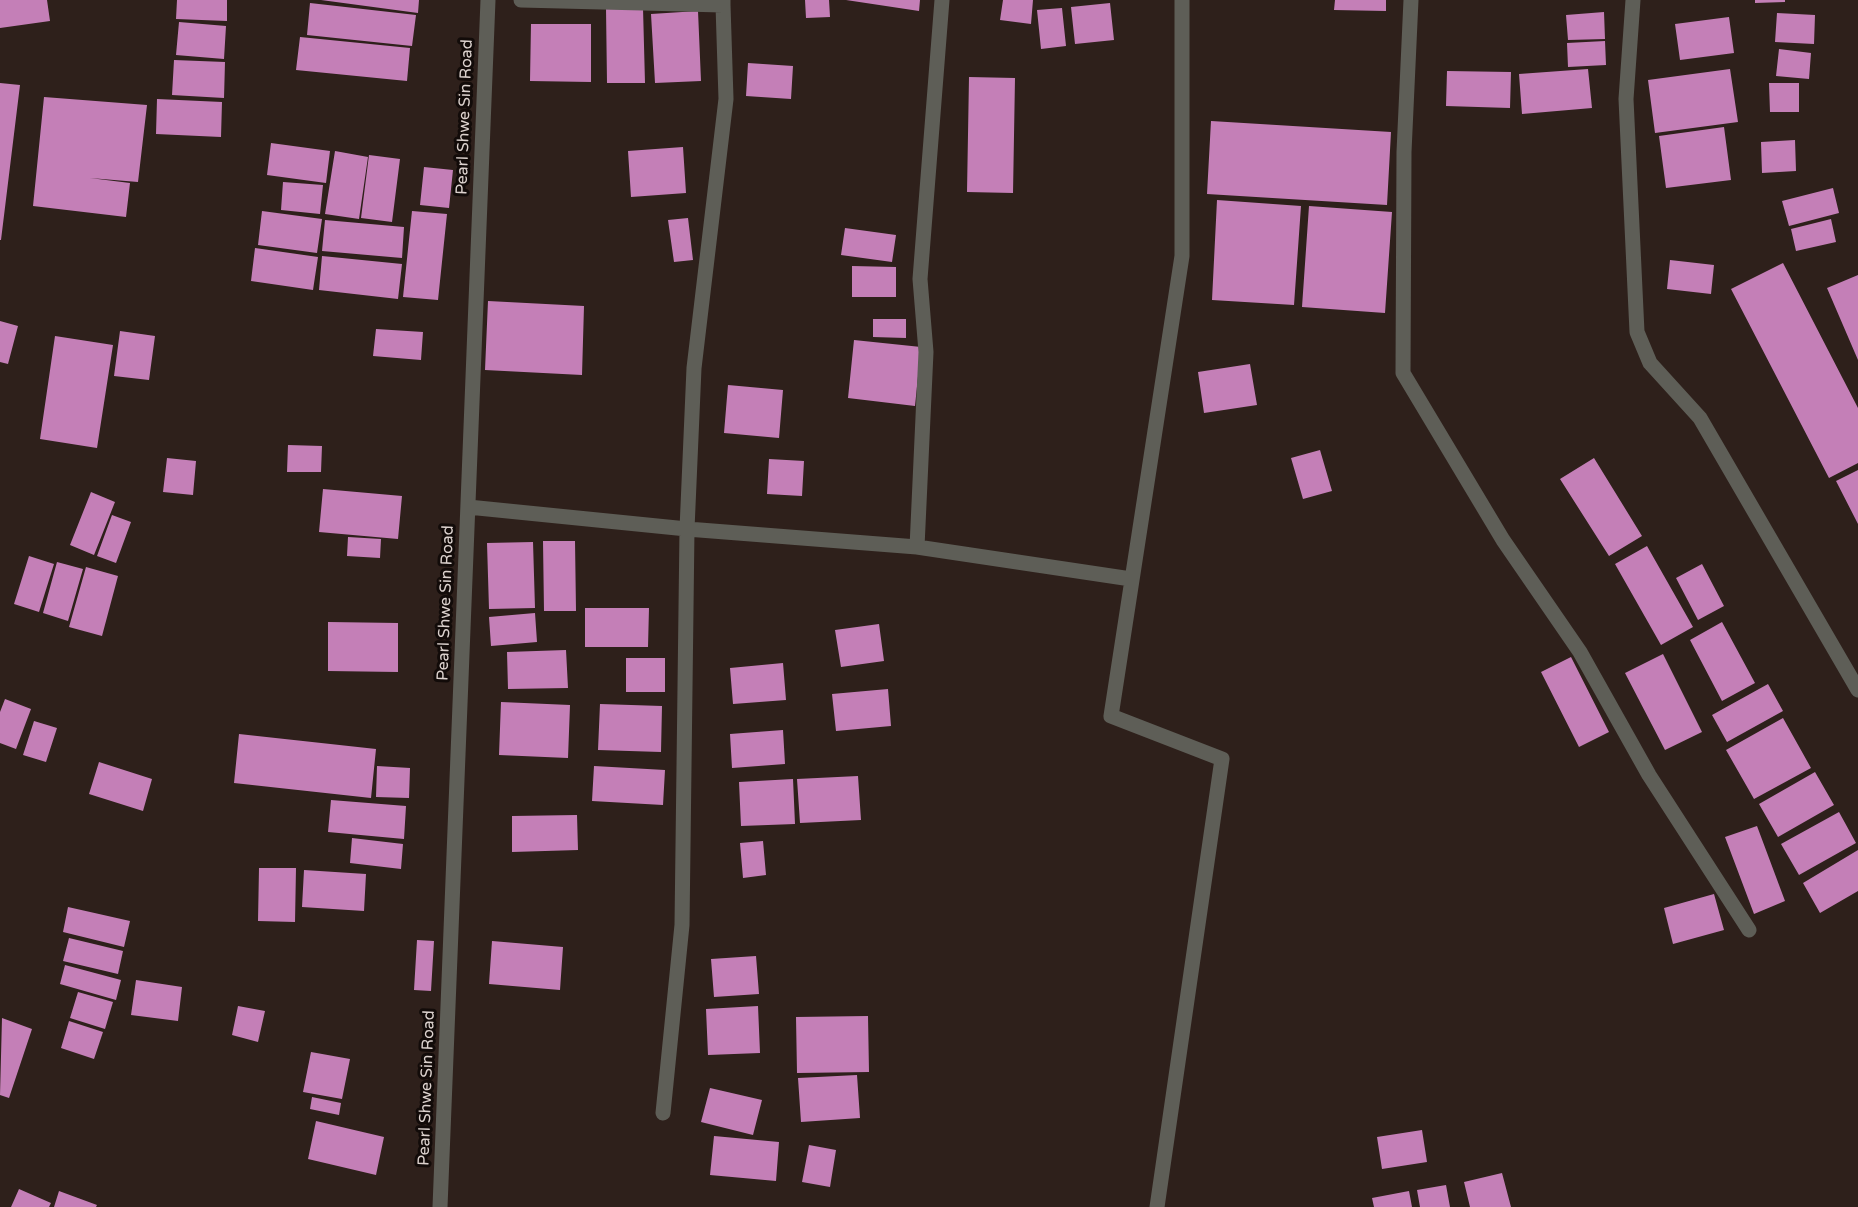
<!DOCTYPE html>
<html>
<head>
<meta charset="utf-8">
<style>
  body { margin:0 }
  canvas { display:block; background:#2e201b }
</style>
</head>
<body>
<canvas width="1858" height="1207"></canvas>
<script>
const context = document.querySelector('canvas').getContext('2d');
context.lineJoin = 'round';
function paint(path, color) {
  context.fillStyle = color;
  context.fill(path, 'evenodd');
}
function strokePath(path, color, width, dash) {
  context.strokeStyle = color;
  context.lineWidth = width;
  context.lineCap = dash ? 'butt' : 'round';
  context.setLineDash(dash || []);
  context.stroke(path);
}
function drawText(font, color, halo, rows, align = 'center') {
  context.font = font + ' "Varela Round",sans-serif';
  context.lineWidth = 6;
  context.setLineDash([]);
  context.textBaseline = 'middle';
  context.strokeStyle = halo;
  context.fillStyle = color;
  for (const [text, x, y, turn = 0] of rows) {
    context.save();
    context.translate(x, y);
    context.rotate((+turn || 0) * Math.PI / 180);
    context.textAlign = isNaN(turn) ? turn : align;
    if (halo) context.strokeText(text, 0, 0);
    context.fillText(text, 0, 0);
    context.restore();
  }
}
const building = new Path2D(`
  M0 0H47L50 21 0 28Z
  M177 0H227V21L176 19Z
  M321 0H419L418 13Z
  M805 0H829L830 17 806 18Z
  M846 0H920L919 11Z
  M1003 0H1033L1031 24 1000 20Z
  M1335 0H1386V11L1334 10Z
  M1755 0H1785V2L1755 3Z
  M310 3 416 15 412 46 307 35Z
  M1110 3 1114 40 1075 44 1071 7Z
  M606 8H643L645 83H607Z
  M1062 8 1066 46 1041 49 1037 10Z
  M698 11 701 81 655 83 651 14Z
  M1604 12 1605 39 1568 40 1566 15Z
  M1777 13 1815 15 1814 44 1775 42Z
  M1729 17 1734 53 1680 60 1675 24Z
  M179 22 226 26 224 59 176 55Z
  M531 24H591V82L530 81Z
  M300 37 410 48 407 81 296 70Z
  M1605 41 1606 65 1568 67 1567 43Z
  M1779 49 1811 53 1809 79 1776 76Z
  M174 60 225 62 224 98 172 95Z
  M748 63 793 66 791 99 746 96Z
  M1588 69 1592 108 1522 114 1519 74Z
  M1730 69 1738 122 1655 133 1648 80Z
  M1447 71 1511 72 1510 108 1446 106Z
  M969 77 1015 78 1013 193 967 192Z
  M0 83 20 85 1 240H0Z
  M1769 83H1799V112H1770Z
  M44 97 147 105 138 182 90 178 130 183 126 217 33 206Z
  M157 99 222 102 221 137 156 134Z
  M1211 121 1391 132 1387 205 1207 194Z
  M1724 127 1731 180 1666 188 1659 136Z
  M1795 140 1796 171 1762 173 1761 142Z
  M271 143 330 151 326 183 267 175Z
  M683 147 686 193 631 197 628 151Z
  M335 151 368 157 359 219 325 214Z
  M369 155 400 159 392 222 361 218Z
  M424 167 453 170 449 208 420 205Z
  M283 182 323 185 320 214 281 210Z
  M1833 188 1839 213 1789 226 1782 201Z
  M1217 200 1301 206 1294 305 1212 300Z
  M1309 206 1392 212 1385 313 1302 307Z
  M262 211 322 219 317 253 258 245Z
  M412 211 447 214 438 300 403 297Z
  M688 218 693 260 674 262 668 220Z
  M1831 219 1836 242 1796 251 1791 229Z
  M325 220 404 227 402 258 322 251Z
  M845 228 896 235 892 262 841 255Z
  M255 248 318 257 313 290 251 281Z
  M322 256 402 264 398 299 319 290Z
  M1670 260 1714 265 1711 294 1667 289Z
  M1783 263 1858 408V463L1829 478 1731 289Z
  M852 266 896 267V297H852Z
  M1858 275V360L1827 288Z
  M488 301 584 306 582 375 485 370Z
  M873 319H906V338L873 337Z
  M0 321 18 326 8 364 0 362Z
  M376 329 423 332 421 360 373 356Z
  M120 331 155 336 149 380 114 376Z
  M55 336 113 345 97 448 40 439Z
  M854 340 921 347 915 406 848 398Z
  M1250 364 1257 405 1204 413 1198 372Z
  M728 385 783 390 779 438 724 433Z
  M288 445 322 446 321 472H287Z
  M1320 450 1332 491 1303 499 1291 458Z
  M167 458 196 461 193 495 163 492Z
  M1594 458 1642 536 1609 556 1560 479Z
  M769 459 804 461 802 496 767 494Z
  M1858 470V524L1836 481Z
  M323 489 402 496 398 539 319 532Z
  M91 492 115 502 94 555 70 545Z
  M112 515 131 522 116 563 97 556Z
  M348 537 381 539 380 558 347 556Z
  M543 541H575L576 611H544Z
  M533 542 535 608 489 609 487 543Z
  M1647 546 1693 627 1661 645 1615 564Z
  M29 556 54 564 39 612 14 604Z
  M57 562 83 569 68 621 43 613Z
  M1702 564 1724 606 1698 620 1676 578Z
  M86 567 118 576 102 636 69 627Z
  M585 608H649L648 647H585Z
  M535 613 537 642 491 646 489 617Z
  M328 622 398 623V672L328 671Z
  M1722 622 1755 683 1722 701 1690 640Z
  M879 624 884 661 841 667 835 630Z
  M566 650 568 688 508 689 507 652Z
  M1663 654 1702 732 1665 750 1625 673Z
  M1571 657 1609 732 1579 747 1541 672Z
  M626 658H665V692H626Z
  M783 663 786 700 733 704 730 668Z
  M1768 684 1783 711 1727 742 1712 715Z
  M888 689 891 726 836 731 832 694Z
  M5 699 31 709 16 749 0 743V712Z
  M501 702 570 705 568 758 499 755Z
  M600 704 662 706 661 752 598 750Z
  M1783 718 1811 768 1754 799 1726 750Z
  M34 721 57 728 46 762 23 755Z
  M783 730 785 764 732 768 730 734Z
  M239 734 376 749 371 798 234 783Z
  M99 762 152 779 143 811 89 794Z
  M377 766 410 768 409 798 376 797Z
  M594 766 665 770 663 805 592 801Z
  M1815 772 1834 805 1778 837 1759 804Z
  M858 776 861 820 800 823 797 779Z
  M793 779 795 824 741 826 739 782Z
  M331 800 406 806 404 839 328 832Z
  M1839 812 1856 843 1799 875 1781 844Z
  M577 815 578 850 512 852V816Z
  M1757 826 1785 901 1754 914 1725 837Z
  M352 838 403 844 401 869 350 863Z
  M763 841 766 875 743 878 740 843Z
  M1858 850V891L1820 913 1803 883Z
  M259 868H296L295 922 258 921Z
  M304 870 366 874 364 911 302 907Z
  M1714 894 1724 930 1673 944 1664 908Z
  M68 907 130 921 124 947 63 932Z
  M69 938 123 951 118 974 63 961Z
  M417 940 434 941 431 991 414 990Z
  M492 941 563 947 560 990 489 984Z
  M756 956 759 994 714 997 711 959Z
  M65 965 121 980 116 1000 60 984Z
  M136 980 182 987 178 1021 131 1015Z
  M78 992 113 1002 105 1029 70 1018Z
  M238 1006 265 1011 258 1042 232 1035Z
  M758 1006 760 1053 708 1055 706 1009Z
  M868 1016 869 1072 797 1073 796 1017Z
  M2 1018 32 1029 9 1098 0 1095Z
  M69 1021 103 1032 94 1059 61 1048Z
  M311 1052 350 1059 342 1099 303 1092Z
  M857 1075 860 1118 801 1122 798 1078Z
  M710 1088 762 1100 753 1135 701 1122Z
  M312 1097 341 1103 339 1115 310 1109Z
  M316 1121 384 1137 376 1175 308 1159Z
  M1422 1130 1427 1162 1382 1169 1377 1137Z
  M714 1136 779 1142 776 1181 710 1175Z
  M809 1145 836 1150 830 1187 802 1182Z
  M1502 1173 1511 1207H1470L1464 1182Z
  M1446 1185 1450 1207H1420L1417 1190Z
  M19 1189 51 1203 49 1207H11Z
  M59 1191 97 1205 96 1207H54Z
  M1409 1191 1412 1207H1374L1372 1198Z`);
const minor = new Path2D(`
  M521 0 723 5V0
  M1411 0 1404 152 1403 373 1503 540 1580 652 1649 775 1749 930
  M1633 0 1626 99 1637 332 1650 363 1700 418 1858 690
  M468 507 687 529 917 547 1131 579
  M917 547 926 352 920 279 942 0
  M663 1113 682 925 687 529 694 368 726 99 723 5
  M440 1207 488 0
  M1157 1207 1222 759 1111 716 1182 256V0`);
const streetNames = [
  ["Pearl Shwe Sin Road",465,117,-88],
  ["Pearl Shwe Sin Road",446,603,-88],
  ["Pearl Shwe Sin Road",427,1088,-88]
];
paint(building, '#c47fb7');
strokePath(minor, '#5e5e57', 15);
drawText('16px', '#dcd2ce', '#120b09', streetNames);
</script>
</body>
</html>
